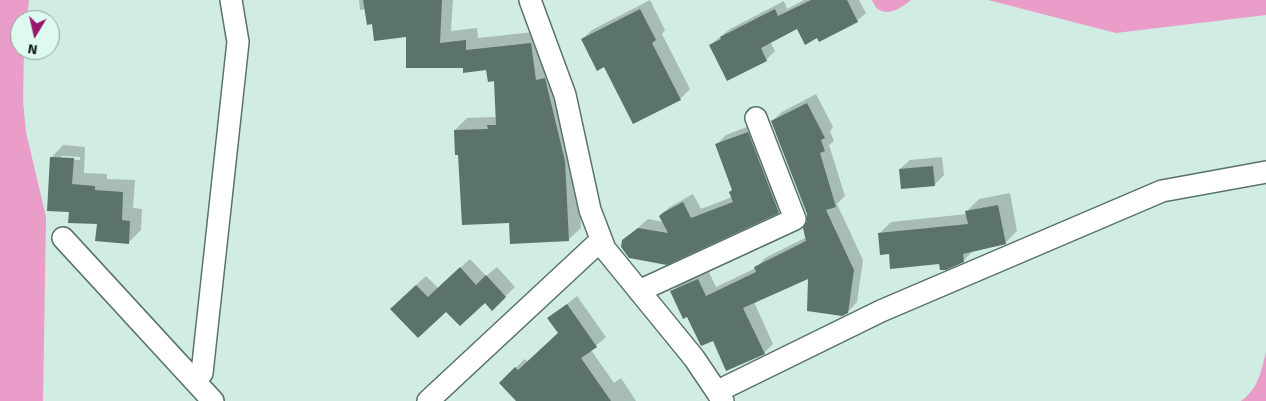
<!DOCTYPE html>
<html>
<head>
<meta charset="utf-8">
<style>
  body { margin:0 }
  #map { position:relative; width:1266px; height:401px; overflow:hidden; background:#d1ece3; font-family:Signika,sans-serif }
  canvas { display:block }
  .north { position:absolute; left:10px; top:10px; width:50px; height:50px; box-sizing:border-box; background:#defaf0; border:1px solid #8ca19a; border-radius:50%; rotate:189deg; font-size:14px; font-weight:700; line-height:20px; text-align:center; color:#121c19 }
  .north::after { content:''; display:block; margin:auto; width:18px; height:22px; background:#981870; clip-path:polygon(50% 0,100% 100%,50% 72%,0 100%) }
</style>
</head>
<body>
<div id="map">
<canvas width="1266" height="401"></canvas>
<div class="north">N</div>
</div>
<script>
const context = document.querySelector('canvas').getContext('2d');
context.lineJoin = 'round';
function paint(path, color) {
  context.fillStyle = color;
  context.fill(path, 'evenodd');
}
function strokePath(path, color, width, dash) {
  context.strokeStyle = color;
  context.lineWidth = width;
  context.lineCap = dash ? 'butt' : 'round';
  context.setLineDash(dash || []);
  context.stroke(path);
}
const green = new Path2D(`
  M0 0H29L27 20H20V50H24L23 101 26 132 46 217 43 401H0Z
  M872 0H911C899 10 880 21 872 0Z
  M988 0H1266V15L1116 33Z
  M1266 352V401H1241C1258 389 1261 372 1266 352Z`);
const shadow = new Path2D(`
  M359 0H453L451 31 477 28 478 38 543 31 577 148 581 228 568 240 510 222 459 153 455 130 467 118 497 117 495 80 487 69 464 66 407 35 373 23 365 9 360 10Z
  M650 0 665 30 662 34 690 89 680 99 634 122 604 66 582 39 592 30Z
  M804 0H859L866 13 857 21 818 37 797 27 770 41 775 51 766 60 710 45 730 29 784 1 787 9Z
  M816 94 833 127 830 131 834 141 829 145 845 196 837 204 863 260 857 302 848 312 810 277 754 302 773 344 764 353 713 340 688 315 672 292 681 282 708 270 716 287 756 268 765 258 807 237 808 214 772 121 782 112Z
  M757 123 788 202 778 212 666 263 623 241 648 219 663 222 660 216 670 207 693 194 701 209 732 197 733 189 716 145 726 135Z
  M63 145 85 147 84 173 107 174V179L135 180 133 208 142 209 141 230 128 243 98 223 70 211 51 158ZM61 156 80 157V160L61 159Z
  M942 157 944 175 934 185 900 169 910 160Z
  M1010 193 1017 231 1005 243 974 250 963 261 940 263 890 252 879 234 891 222 967 214V211L979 199Z
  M470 259 486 276 497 267 515 287 492 309 485 301 446 310 401 299 426 276 438 288Z
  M577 296 606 337 591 350 614 383 621 378 636 401H517L510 373 525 359 528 362 559 332 549 318Z`);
const building = new Path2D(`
  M363 0H442L440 43 466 40V50L531 43 536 80 545 78 565 161 569 241 510 244 509 223 462 225 458 155H455L454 130 488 129 487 125H496L494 81 488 82 486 70 463 73V68H406V37L374 41 372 24 367 25Z
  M811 0H847L858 22 819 42 817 38 805 45 797 29 761 48 767 61 727 81 709 45 721 39 720 37 775 9 778 16Z
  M640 9 656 40 652 43 681 100 633 124 604 67 597 71 581 39Z
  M807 103 825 138 821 140 825 151 820 153 836 207 826 210 854 270 848 313 842 316 807 311 808 279 743 308 765 354 726 371 713 341 701 346 687 317 683 319 670 291 698 279 706 296 756 272 754 267 806 241 803 228 807 221V214L771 121Z
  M748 132 779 213 667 265 629 258 621 247 622 240 638 228 668 233 659 216 664 212 683 202 691 218 733 202 729 192 732 190 715 144Z
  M50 157 74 158 72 184 95 186V190L123 192 122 220 130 221 129 244 95 241 97 224 68 223 69 212 47 211Z
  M933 166 935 186 901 189 899 169Z
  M998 205 1006 244 963 254 964 262 946 270H940L939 264 890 269 889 254 880 255 878 233 968 224 965 211Z
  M460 267 476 285 486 275 506 297 492 311 485 303 460 326 446 312 418 338 390 309 416 285 428 297Z
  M567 304 597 347 581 358 611 401H516L499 383 515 367 518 370 558 333 547 318Z`);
const minor = new Path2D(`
  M530 0 565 95 590 210 605 249 694 358 723 401
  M63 238 213 401
  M639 291 795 219 756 118
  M194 380 202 373 238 42 231 0
  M718 391 881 311 1162 191 1266 172
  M428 401 601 240`);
paint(green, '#e99dc8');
paint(shadow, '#0003');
paint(building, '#5b736b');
strokePath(minor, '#59726a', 24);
strokePath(minor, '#fff', 21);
</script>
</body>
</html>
